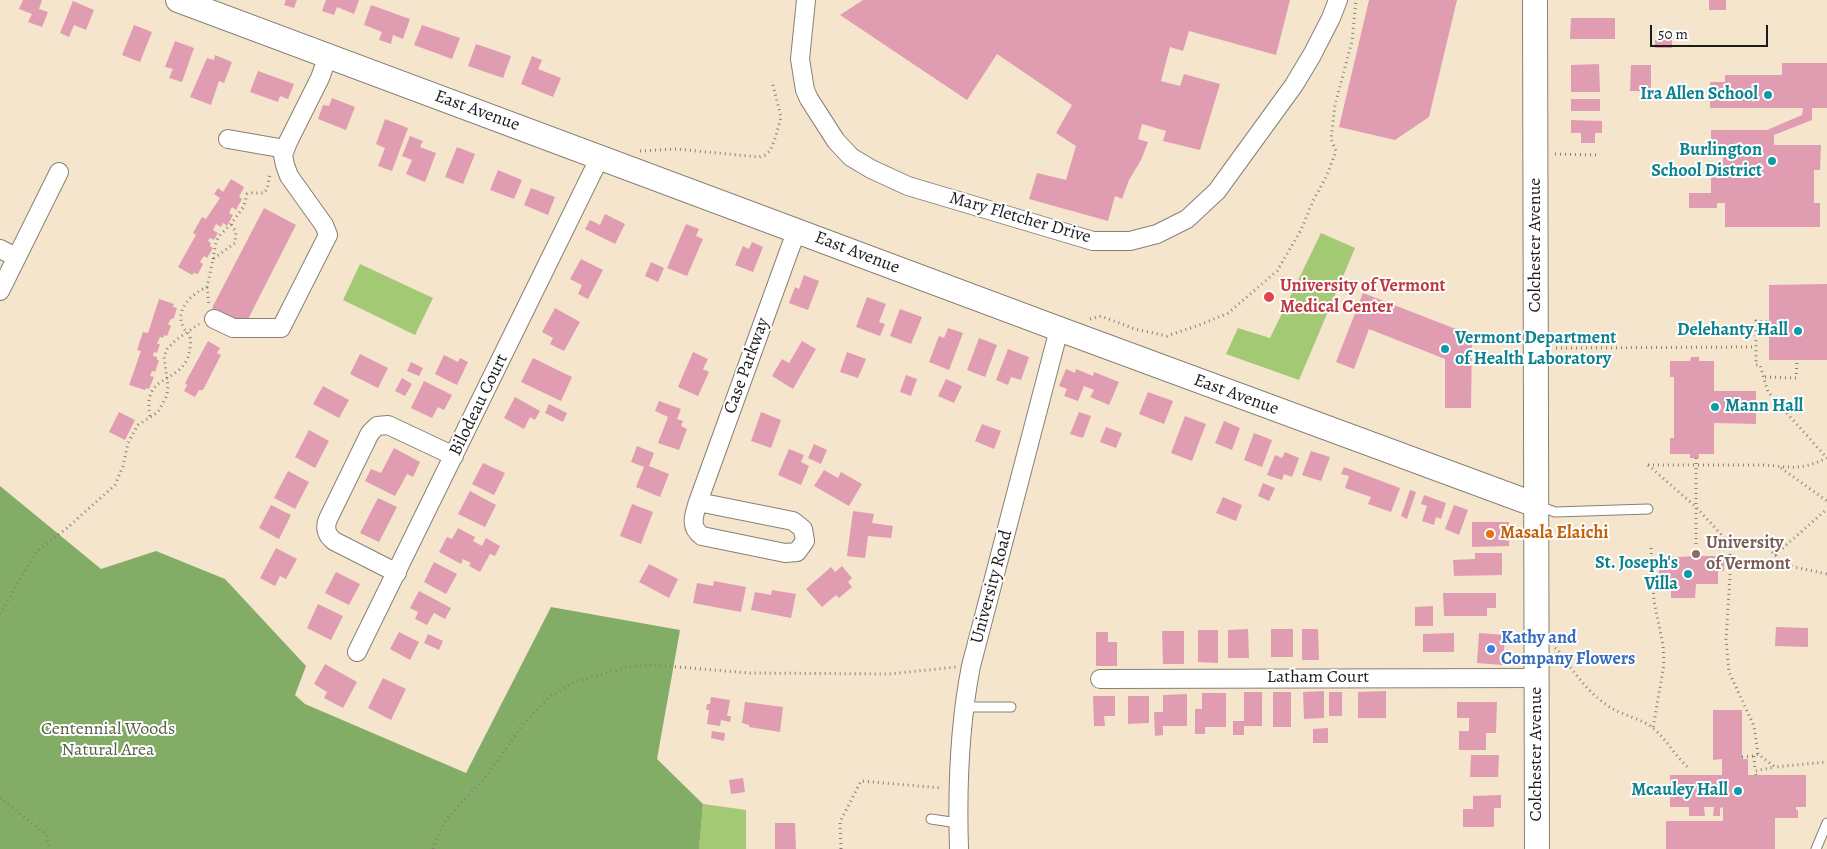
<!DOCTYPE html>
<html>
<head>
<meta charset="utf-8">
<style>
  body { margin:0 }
  #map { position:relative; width:1827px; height:849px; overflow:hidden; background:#f5e5cd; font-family:Alegreya,serif }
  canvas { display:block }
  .scale { position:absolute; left:1650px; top:25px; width:118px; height:22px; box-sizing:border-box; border:2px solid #1c1c1c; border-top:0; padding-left:6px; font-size:15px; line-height:18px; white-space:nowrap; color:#1c1c1c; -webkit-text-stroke:4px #fff; paint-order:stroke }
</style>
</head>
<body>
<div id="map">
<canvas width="1827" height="849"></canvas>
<div class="scale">50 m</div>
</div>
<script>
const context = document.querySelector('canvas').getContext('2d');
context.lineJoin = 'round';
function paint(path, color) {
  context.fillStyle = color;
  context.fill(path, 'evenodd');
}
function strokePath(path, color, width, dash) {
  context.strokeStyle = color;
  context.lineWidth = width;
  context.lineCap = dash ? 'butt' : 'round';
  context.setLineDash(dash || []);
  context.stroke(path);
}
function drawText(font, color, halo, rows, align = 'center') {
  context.font = font + ' Alegreya,serif';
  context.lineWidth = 4;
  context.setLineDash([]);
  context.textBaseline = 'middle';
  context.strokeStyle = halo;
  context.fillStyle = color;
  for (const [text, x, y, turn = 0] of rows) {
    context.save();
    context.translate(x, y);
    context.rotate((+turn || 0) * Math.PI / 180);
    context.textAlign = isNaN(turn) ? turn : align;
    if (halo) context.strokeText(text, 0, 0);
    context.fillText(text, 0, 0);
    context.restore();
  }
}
const green = new Path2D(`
  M1321 233 1355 248 1299 380 1226 354 1238 328 1270 338Z
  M360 264 433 298 415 335 343 300Z
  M703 804 746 810V849H699Z`);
const forest = new Path2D(`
  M0 486 101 569 156 551 225 579 306 666 295 695 305 704 466 773 551 607 680 630 657 759 703 804 699 849H0Z`);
const building = new Path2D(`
  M23 0H42L39 9 48 12 42 27 28 22 32 14 19 9Z
  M286 0H297L294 8 284 5Z
  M326 0H359L354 14 337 7 334 15 322 11Z
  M863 0H1290L1276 55 1189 31 1183 51 1170 47 1161 81 1180 86 1184 74 1220 84 1200 150 1163 141 1166 131 1142 124 1138 139 1148 142 1141 160 1129 180 1122 199 1115 196 1108 221 1029 199 1037 173 1066 180 1076 146 1056 133 1072 105 997 54 967 100 840 15Z
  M1369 0H1457L1429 117 1395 140 1339 127Z
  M1709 0H1726V10H1709Z
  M73 1 94 10 86 30 74 25 69 37 60 33Z
  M371 5 410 19 403 39 393 35 391 44 379 40 382 32 364 25Z
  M1571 18H1615V39H1570Z
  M134 25 152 32 140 62 122 55Z
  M422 25 460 38 452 59 414 45Z
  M1655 40H1672V48H1655Z
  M175 41 194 48 182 82 169 78 173 69 165 67Z
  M476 44 511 56 503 78 468 66Z
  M215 55 232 62 224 83 219 81 211 105 190 97 207 58 214 60Z
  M532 56 542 60 538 69 561 78 553 97 521 84Z
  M1782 63H1827V108H1812V120L1774 135V145H1821L1820 170H1814V203H1820V227H1725V203H1717V208H1689V193H1711V174H1723V153H1711V130H1767L1802 115 1803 108H1710V82H1725V75H1782Z
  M1599 64 1600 92H1571V65Z
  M1631 65H1651V91H1630Z
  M258 71 294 84 288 99 280 96 278 102 250 92Z
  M332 98 355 107 346 130 318 119 323 105 329 106Z
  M1571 99H1600V111H1571Z
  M385 119 408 128 392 171 378 166 385 148 376 144Z
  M1571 120 1602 121V133H1595V143H1581V133H1571Z
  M410 136 423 141 420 147 436 153 425 182 406 174 412 160 402 156Z
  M457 147 475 154 463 184 445 177Z
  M498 170 522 180 514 199 490 190Z
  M231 179 244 187 239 197 242 199 236 210 232 207 229 213 233 215 227 226 223 223 221 227 216 224 213 230 218 233 214 240 210 238 208 241 211 243 210 246 213 248 207 258 204 256 200 262 203 264 198 274 194 273 192 275 178 267 196 235 193 233 202 217 206 219 220 198 214 194 218 188 223 192Z
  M531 188 555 197 548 215 524 205Z
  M264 208 296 225 245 325 212 308Z
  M605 214 625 224 615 244 585 229 590 220 600 225Z
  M686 224 699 229 696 236 703 239 687 276 667 268Z
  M752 242 763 247 753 272 735 265 743 246 749 249Z
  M581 259 603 270 588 299 578 294 582 285 570 279Z
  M651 262 664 268 658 282 645 276Z
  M804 275 819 281 808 310 789 303 795 287 799 289Z
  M1827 284V360H1769V285Z
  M1363 293 1456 329V339H1472L1471 408H1445V359L1369 329 1354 369 1336 362Z
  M867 297 886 304 879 322 885 324 880 336 856 327Z
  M159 299 174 304 173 307 177 308 174 318 171 319 168 324 171 326 167 336 164 335 163 338 160 337 157 344H160L157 353 154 352 153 356 157 357V360H159L155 372 152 371 150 376 154 377 149 389 146 388 145 390 129 385 141 351 137 350 143 332 148 333Z
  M555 308 580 322 564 351 550 344 553 338 542 332Z
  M900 309 922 317 911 344 890 336Z
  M948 328 963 333 949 370 929 362 939 336 944 338Z
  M979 338 997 345 985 377 967 370Z
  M208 341 220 348 217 353 221 355 203 390H199L195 397 184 391 187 385 185 383Z
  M802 341 816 349 793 389 772 376 782 359 789 363Z
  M1008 349 1029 357 1021 380 1011 377 1008 385 996 380Z
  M693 352 708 359 703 369 709 372 698 396 678 387Z
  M847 352 866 359 858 378 840 372Z
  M360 354 388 368 378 388 350 374Z
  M444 355 458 362 460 358 468 362 457 385 435 374Z
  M1691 357H1699V361H1714V391H1756V424L1714 423V454H1699V458H1690V454H1670V438H1674V377H1670V361H1690Z
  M533 358 572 377 561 401 521 382Z
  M411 362 423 368 419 376 407 371Z
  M1066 369 1075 373 1076 369 1093 376 1094 372 1119 382 1109 405 1090 397 1094 390 1084 386 1078 401 1064 396 1067 389 1059 386Z
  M906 375 917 379 911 396 900 392Z
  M402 378 412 384 405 396 395 391Z
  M946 379 962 386 954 403 938 396Z
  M424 381 452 395 444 410 438 407 432 418 411 408Z
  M323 386 349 400 339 418 313 404Z
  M1148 392 1173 401 1164 424 1139 414Z
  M515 397 540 411 535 420 530 417 524 429 504 418Z
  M659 401 681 409 677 419 683 421 681 426 687 429 679 450 658 443 668 417 655 411Z
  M549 404 567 413 563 422 545 413Z
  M119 412 135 420 125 440 109 432Z
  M761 412 781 420 771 448 751 441Z
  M1079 412 1091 416 1083 438 1070 434Z
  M1185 416 1206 424 1192 461 1171 453Z
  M1224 421 1240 428 1232 450 1215 443Z
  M982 424 1001 431 994 449 975 441Z
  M1106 427 1122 433 1116 448 1100 442Z
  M309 430 329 441 315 468 295 457Z
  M1254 433 1272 440 1262 467 1244 460Z
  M814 444 827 450 821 464 808 458Z
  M637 446 654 453 649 466 669 474 660 497 636 487 644 467 631 462Z
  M394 448 420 462 413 477 407 474 395 496 365 481 371 469 381 473Z
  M789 449 804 455 801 462 809 466 801 485 778 475Z
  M1311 451 1330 457 1321 481 1302 475Z
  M1285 452 1299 458 1292 477 1284 474 1282 480 1267 475 1275 455 1282 458Z
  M483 463 505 473 494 495 472 484Z
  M1344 467 1400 488 1391 512 1368 504 1371 497 1345 488 1349 476 1341 474Z
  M824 470 838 478 841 472 862 484 849 506 814 486Z
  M288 471 309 482 295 509 274 498Z
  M1263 483 1275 488 1269 501 1258 496Z
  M1410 490 1416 492 1407 519 1401 516Z
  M470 491 496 505 485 527 458 514Z
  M1424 495 1446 503 1441 519 1436 517 1434 525 1422 521 1427 506 1421 504Z
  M1223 497 1242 505 1236 521 1216 513Z
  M378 498 397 507 379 542 360 533Z
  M632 504 653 512 641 544 620 536Z
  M271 505 291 515 279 539 259 528Z
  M1454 505 1468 510 1459 535 1445 529Z
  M853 511 874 514 872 523 893 526 891 538 868 536 865 558 847 556Z
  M1472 522H1509V546L1472 547Z
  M458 528 475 537 473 541 482 546 486 538 500 546 495 556 490 554 480 572 469 566 471 563 463 559 461 564 439 552 447 537 452 539Z
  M276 548 297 559 286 579 280 576 275 586 260 578Z
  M1475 553H1502V575L1454 576 1453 560 1475 559Z
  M1696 555H1700L1701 556H1724V571H1718V584H1696L1695 598H1671V587H1662V576H1659V568H1662V558L1696 556Z
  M434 562 457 574 446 594 424 582Z
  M649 564 678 579 669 598 639 582Z
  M842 566 852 578 848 582 852 587 839 598 836 595 822 607 806 589 831 567 835 572Z
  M336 572 360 584 349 605 325 593Z
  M714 581 746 587 741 612 693 603 697 583 713 586Z
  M772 590 796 594 791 618 751 610 755 592 771 595Z
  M419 591 451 608 445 619 434 613 427 625 415 619 418 612 410 608Z
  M1443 593H1496V608H1487V616H1444Z
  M318 604 343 616 331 640 307 628Z
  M1433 606V626H1415V607Z
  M1776 627 1808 628V647L1775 646Z
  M1248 629 1249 658H1228V630Z
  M1271 629H1293V657H1271Z
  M1302 629H1318L1319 660H1302Z
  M1198 630H1218V663L1198 662Z
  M1162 631H1184V664H1163Z
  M399 632 419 642 410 660 390 649Z
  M1096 632H1108V642H1117V666H1096Z
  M1454 633V652H1423V634Z
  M1479 633 1505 635 1503 665 1477 663Z
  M428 634 443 641 439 650 424 643Z
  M325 664 357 682 343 708 324 698 327 692 314 684Z
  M383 678 406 689 391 720 368 708Z
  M1324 691V718L1304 719 1303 692Z
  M1386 691V718H1358V692Z
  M1244 692H1262V726H1244V735H1233V721H1244Z
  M1273 692H1291V727H1273Z
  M1329 692H1342V716H1329Z
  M1202 693H1226V727H1205V734H1195V709H1202Z
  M1187 694V726H1163V735L1155 736 1154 712H1163V695Z
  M1093 696H1115V716H1104L1105 726H1094Z
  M1128 696H1149V723L1128 724Z
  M711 697 730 700 727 716H731L730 722 721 720 720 726 707 724 709 710H706L707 704H710Z
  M745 702 783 707 780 732 749 727V725L742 723Z
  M1457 702H1497L1496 733H1486V750H1459V731H1469V718H1457Z
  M1713 710H1742V759H1748V775H1806V807H1796V810H1798V818H1775V849H1666V821H1723V807L1720 808V816H1713L1714 807H1704L1705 816H1689V807H1670V775H1722V759L1713 760Z
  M1328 728V743H1313V729Z
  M712 731 725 733 724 741 711 738Z
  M1471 755H1499L1498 777H1470Z
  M743 778 745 792 731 794 729 780Z
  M1501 795V808H1494V827H1463V809H1473V796Z
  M775 823H795L796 849H775Z`);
const path = new Path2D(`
  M640 151 676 149 759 157 765 155 770 151 776 136 781 117 772 81
  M1555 154 1596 155
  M213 259 216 242 219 236 231 224 244 206 247 194 252 193H264L267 189 270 174
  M207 287 209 306
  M1090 319 1101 316 1135 329 1167 336 1202 324 1228 313 1277 271 1301 230 1313 201 1327 175 1336 151 1331 139 1335 105 1352 41 1356 0
  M1556 348 1756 347
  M1765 377 1796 378 1797 360
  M150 416C142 374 177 385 188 357 190 350 192 341 189 334 188 332 185 331 184 328 173 310 193 293 207 287L213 259 235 243 236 232 231 224
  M1648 465C1682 465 1717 465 1752 465 1784 464 1794 474 1827 458L1768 392 1760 365H1756V321L1769 322
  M1648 465 1696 507 1730 544 1764 543 1785 565 1827 574
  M1781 468 1827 501
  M1730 544V577L1726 639 1729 672 1754 726 1758 754 1775 767 1827 762
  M1651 548 1654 601 1663 645 1664 664 1653 728
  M1696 549V458
  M1775 555 1827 509
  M0 614 36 552 67 528 115 485 123 466 128 443 138 425 158 412 167 395 168 386 164 357 167 349 176 340 199 324
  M1555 648 1558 650C1573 671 1589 695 1613 709 1625 716 1643 719 1654 729 1668 741 1676 758 1690 769
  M1754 756 1755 771
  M1742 757 1754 756 1758 754
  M1756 775 1755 771 1775 767
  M0 798 46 834 50 849
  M433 849 437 836 449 816 485 778 521 727 548 698 574 682 628 667 654 665 750 673 889 674 956 667
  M841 849 840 822 861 781 942 788`);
const service = new Path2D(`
  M1539 506 1555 512 1648 509
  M964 707H1011
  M931 819 958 823
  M1816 849 1827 823`);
const minor = new Path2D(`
  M806 0 800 59 805 90 809 99 836 141 851 157 871 169 908 186 1093 241H1130L1157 234 1187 219 1217 191 1294 85 1312 55 1331 18 1338 0
  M228 139 285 149
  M0 249 16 257
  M0 291 59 172
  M214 319 233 328H281L328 235 324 225 289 176 285 165 283 155 288 142 320 78 328 56
  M698 502 793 521 803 529 805 541 797 552 785 553 702 536C689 527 694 515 698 502L789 251 797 230
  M397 573 334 541C327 536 324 528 328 519L370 433 377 426 388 425 454 456
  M357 652 600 157
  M1100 679 1536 678
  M959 849C957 787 959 727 971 666L1059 329`);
const secondary = new Path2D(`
  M178 0 1059 329 1536 505
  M1535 0 1537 849`);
const markers = [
  [1768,95,5,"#0f9aa8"],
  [1772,161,5,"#0f9aa8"],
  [1269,297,6,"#e0444e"],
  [1798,331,5,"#0f9aa8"],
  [1445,349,5,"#0f9aa8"],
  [1715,407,5,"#0f9aa8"],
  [1490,534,5,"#e8710a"],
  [1696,554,5,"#8d6e63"],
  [1688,574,5,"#0f9aa8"],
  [1491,649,5,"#3f7fe0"],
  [1738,791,5,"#0f9aa8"]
];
const cultureNames = [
  ["Ira Allen School",1758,95],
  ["Burlington",1762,151],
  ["School District",1762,172],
  ["Delehanty Hall",1788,331],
  ["Vermont Department",1455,339,"left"],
  ["of Health Laboratory",1455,360,"left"],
  ["Mann Hall",1725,407,"left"],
  ["St. Joseph's",1678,564],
  ["Villa",1678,585],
  ["Mcauley Hall",1728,791]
];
const streetNames = [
  ["East Avenue",477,111,20],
  ["Mary Fletcher Drive",1020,218,16],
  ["Colchester Avenue",1536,245,-90],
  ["East Avenue",857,253,21],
  ["Case Parkway",747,366,-70],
  ["East Avenue",1236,395,20],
  ["Bilodeau Court",479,405,-64],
  ["University Road",992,587,-75],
  ["Latham Court",1318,678],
  ["Colchester Avenue",1537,754,-90]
];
const healthNames = [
  ["University of Vermont",1280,287],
  ["Medical Center",1280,308]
];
const foodNames = [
  ["Masala Elaichi",1500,534]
];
const educationNames = [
  ["University",1706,544],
  ["of Vermont",1706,565]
];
const shopNames = [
  ["Kathy and",1501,639],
  ["Company Flowers",1501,660]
];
const parkNames = [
  ["Centennial Woods",108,730],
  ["Natural Area",108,751]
];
paint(green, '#a4c974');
paint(forest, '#83ad66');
paint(building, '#e09db2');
strokePath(service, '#888074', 11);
strokePath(minor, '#888074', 20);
strokePath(secondary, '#888074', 26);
strokePath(path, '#888074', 3, [1, 4]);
strokePath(service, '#fff', 9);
strokePath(minor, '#fff', 18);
strokePath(secondary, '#fff', 24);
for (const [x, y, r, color] of markers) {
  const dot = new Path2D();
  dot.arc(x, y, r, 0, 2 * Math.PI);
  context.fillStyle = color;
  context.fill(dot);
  strokePath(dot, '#fff', 2);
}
drawText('bold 18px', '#0d838f', '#fff', cultureNames, 'right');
drawText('18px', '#1c1c1c', '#fff', streetNames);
drawText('bold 18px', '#be3a42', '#fff', healthNames, 'left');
drawText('bold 18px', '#c56008', '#fff', foodNames, 'left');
drawText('bold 18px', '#785e54', '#fff', educationNames, 'left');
drawText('bold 18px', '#366cbe', '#fff', shopNames, 'left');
drawText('18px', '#52613f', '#fff', parkNames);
</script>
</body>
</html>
